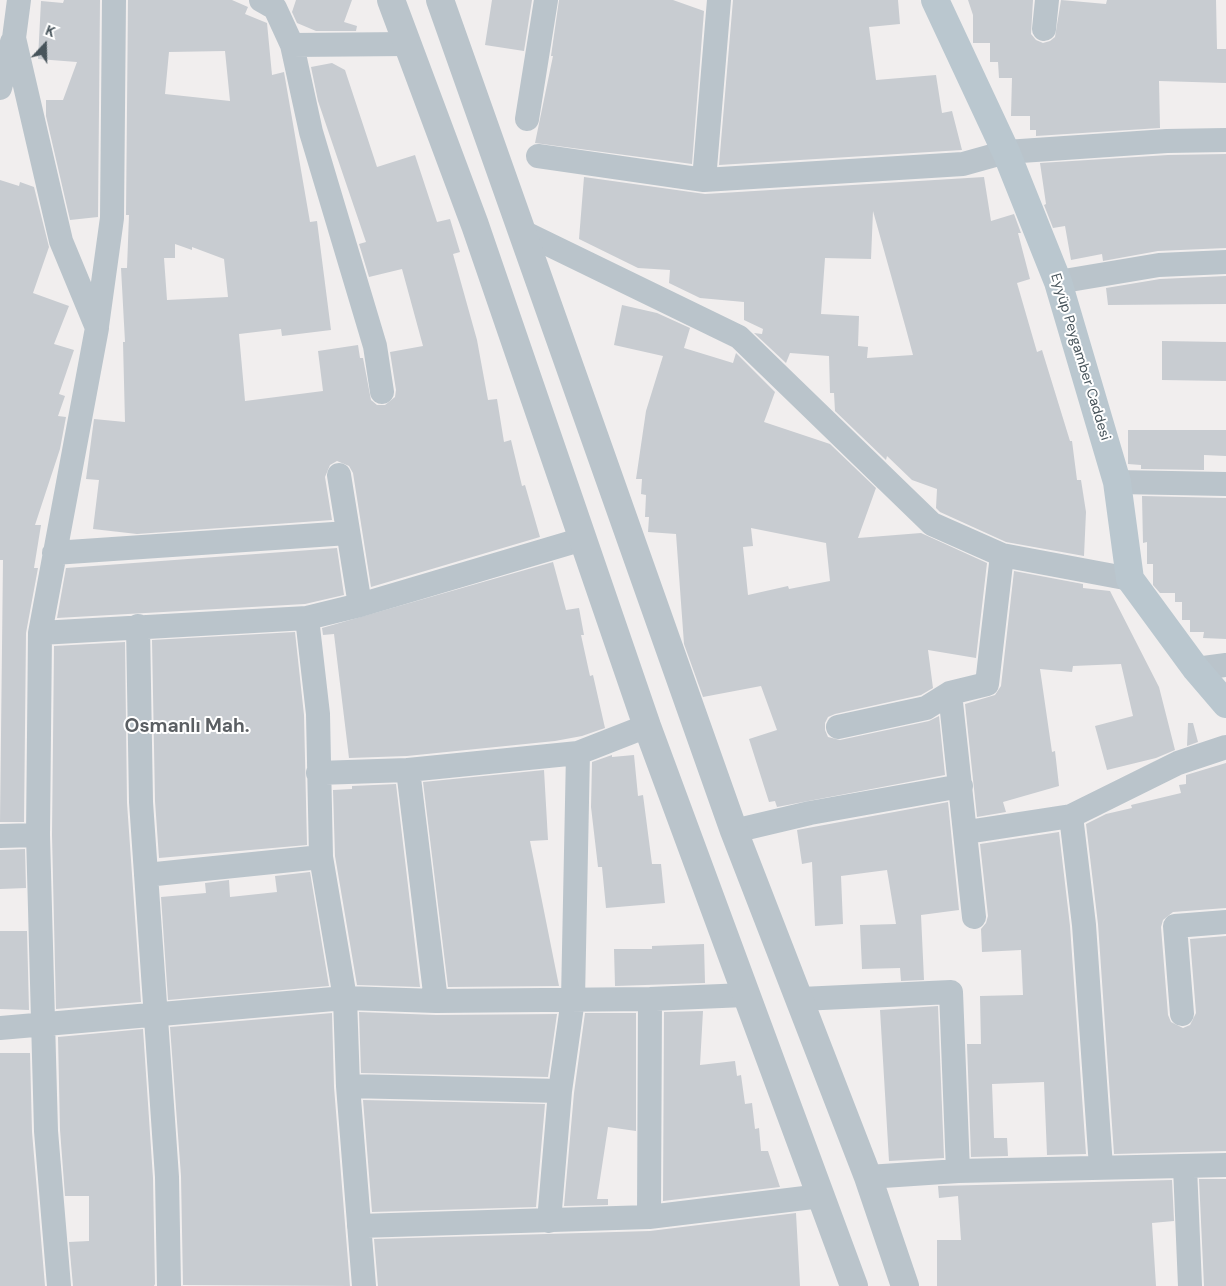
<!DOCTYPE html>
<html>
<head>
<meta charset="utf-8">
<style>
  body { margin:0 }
  #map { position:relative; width:1226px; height:1286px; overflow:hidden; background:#f1eeee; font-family:"DM Sans",sans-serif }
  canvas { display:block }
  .north { position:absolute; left:20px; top:20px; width:50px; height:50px; -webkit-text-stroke:4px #fff; paint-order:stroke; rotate:21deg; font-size:14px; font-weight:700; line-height:20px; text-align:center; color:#47545b }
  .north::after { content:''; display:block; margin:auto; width:18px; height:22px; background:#47545b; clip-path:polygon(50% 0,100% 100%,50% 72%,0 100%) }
</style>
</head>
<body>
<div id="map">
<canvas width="1226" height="1286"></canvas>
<div class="north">K</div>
</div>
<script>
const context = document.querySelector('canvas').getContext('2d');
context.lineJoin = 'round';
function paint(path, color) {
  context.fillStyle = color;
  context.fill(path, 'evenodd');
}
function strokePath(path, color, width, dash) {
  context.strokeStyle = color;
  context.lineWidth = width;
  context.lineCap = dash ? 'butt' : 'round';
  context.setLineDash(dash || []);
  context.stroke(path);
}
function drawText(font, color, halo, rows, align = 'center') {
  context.font = font + ' "DM Sans",sans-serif';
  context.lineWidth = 4;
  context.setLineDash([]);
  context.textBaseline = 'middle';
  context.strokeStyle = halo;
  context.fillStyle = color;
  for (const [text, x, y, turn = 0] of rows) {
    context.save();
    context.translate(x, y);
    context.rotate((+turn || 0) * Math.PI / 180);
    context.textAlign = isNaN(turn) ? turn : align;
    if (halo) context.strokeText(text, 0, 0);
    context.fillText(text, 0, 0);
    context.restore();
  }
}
const building = new Path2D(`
  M64 0H100L98 217 70 220 46 116V100H63L77 62 38 59 41 1 63 3Z
  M128 0H232L248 7 245 14 267 23 272 75 284 72 310 222 317 221 331 330 282 336 281 329 239 334 245 401 323 391 318 351 358 345 360 358H363L371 400 377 405H385L395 397 396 390 390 352 423 346 402 269 369 277 359 244 366 242 318 101 311 67 332 63 345 70 377 167 415 155 437 222 450 219 460 252 453 254 477 340 488 400 497 399 504 442 511 440 522 486 525 485 540 537 371 587 353 473 349 466 337 461 330 465 325 477 332 520 137 534 93 529 99 480 86 479 94 419 125 422 123 342H125L121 268H127L129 215H126ZM225 51 230 101 165 94 169 52ZM175 244 192 250V247L224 259 228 297 167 300 164 258H175Z
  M296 0H352L344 22 357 26 356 31H316L297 23 292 12Z
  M492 0H532L524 51 485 45Z
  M559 0H673L704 11 692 164 535 143 553 56H551Z
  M733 0H898L900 24 869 27 876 80 936 75 942 113 952 111 962 150 719 165Z
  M968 0H1033L1031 34 1036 40 1043 43 1050 41 1055 37 1061 0 1106 4 1107 0H1216L1217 49H1226V83L1159 81 1160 128 1036 136V130H1030V116H1011L1012 78H999L998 62H990V43H973V15Z
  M1226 154V248L1158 251 1103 261 1102 254 1071 260 1065 226 1053 228 1044 205 1046 204 1040 163 1168 155Z
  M584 177 705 194 984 177 991 221 1014 214 1021 233H1018L1030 279 1017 283 1037 352 1042 350 1070 441H1072L1077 480H1081L1086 512 1084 556 1006 542 940 512 936 508 937 489 912 480 887 456 886 460 835 411 834 393H830L829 356 790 353 786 363 754 333 762 334 763 329 744 320V302L700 298 669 283 670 270 638 268 579 239ZM873 211 906 329 913 355 867 358 868 347 858 346 859 316 821 314 825 258 871 259Z
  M0 180 19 186 20 182 34 187 49 247 33 293 69 306 54 344 74 350 59 394 65 396 58 416 66 417 60 449 35 525H41L34 568H38L26 633 24 822H0L3 560H0Z
  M1226 276V304L1108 305 1106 288 1160 279Z
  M622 305 657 313 690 328 684 348 733 363 736 353 775 392 764 422 830 444 876 488 858 538 921 533 987 563 976 658 928 650 933 688 921 695 835 714 828 717 825 723V730L828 737 840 740 929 721 939 716 945 775 777 807 775 801 769 802 749 739 777 730 761 686 703 697 684 644 676 534 648 532 649 517H645L646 495 641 494 642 479H636L646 411 663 356 614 345ZM751 528 826 543 830 581 789 589 788 586 748 595 743 547 753 546Z
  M1162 341 1226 342V381L1162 380Z
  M1128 430H1226V456L1204 455V470L1141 469V465L1128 464Z
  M1142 496 1226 498V639L1203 638 1204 632H1190V620H1182V602H1175V593H1160L1153 585V564H1147V542L1143 543Z
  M337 548 344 595 305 604 57 618 66 568Z
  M553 562 566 610 579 608 584 635H581L590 676 593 675 605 728 582 736 555 741 407 756 349 758 334 634 323 635 322 628Z
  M1014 571 1083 584V588L1110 591 1159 687 1175 750 1156 758 1107 770 1095 726 1133 716 1121 664 1073 666 1072 672 1040 669 1052 752 1055 751 1059 786 1003 802 1006 812 977 817 965 704 995 695 1001 686Z
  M295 632 304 715 307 845 159 858 155 801 152 640Z
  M125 642 127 803 141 1002 56 1009 52 835 54 646Z
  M1188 723H1193L1198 742 1187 746Z
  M612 755V757L634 755 638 796 643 795 652 864H661L665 903 606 908 602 867H598L591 807 592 762Z
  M1226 763V908L1173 912 1163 920 1161 927 1168 1015 1171 1022 1183 1028 1190 1025 1196 1013 1190 939 1226 936V1151L1114 1154 1098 924 1086 824 1106 814 1132 808 1131 805 1181 793 1179 785 1186 784V775Z
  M544 770 548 840 530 841 559 986 448 987 423 782Z
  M396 784 420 987 357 985 335 856 333 790 352 789V786Z
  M948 802 959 910 921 915 924 980 901 981 900 968 862 969 860 925 896 924 887 870 841 876 843 924 815 926 812 862 802 864 797 830Z
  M1059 832 1070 926 1086 1154 1047 1155 1044 1082 992 1084 994 1138H1007L1008 1156 971 1157 967 1044H981L980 996 1023 995 1021 950 982 952 981 929 986 923 988 916 980 844Z
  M25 849 26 888 0 889V850Z
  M310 872 329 986 168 1000 161 897 206 893 205 883 229 880 230 897 277 892 275 876Z
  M0 931H27L29 1010 0 1009Z
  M704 944 705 983 615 986 614 949H652V946Z
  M938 1006 944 1158 889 1161 880 1010Z
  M703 1011 700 1065 735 1061 737 1076 741 1075 745 1104 752 1103 755 1129 759 1128 761 1151H768L780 1187 663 1201 664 1012Z
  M359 1012 436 1015 557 1014 548 1077 361 1073Z
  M332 1013 334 1087 350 1286 183 1285 181 1176 170 1027Z
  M585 1013H636V1131L608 1127 597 1199H608V1205L564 1206 574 1093Z
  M143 1029 153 1178 155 1284 154 1286H73L69 1242 89 1241V1196H65L60 1130 58 1037Z
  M0 1053H30L32 1132 45 1286H0Z
  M363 1100 545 1104 536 1207 372 1212Z
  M1199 1179H1226V1286H1204Z
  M1172 1180 1174 1221 1152 1223 1156 1286H937V1240H961L958 1196 939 1198 938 1186Z
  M796 1213 800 1286H378L374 1239 650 1231Z`);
const minor = new Path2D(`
  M19 0 14 38 61 241 97 328 40 633 38 835 46 1131 59 1286
  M261 0 275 8 292 45 311 132 375 346 382 392
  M1044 29 1047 0
  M292 45 407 44
  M0 88 12 42
  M527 119 546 0
  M538 156 704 180 963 164 1006 152 1167 141 1226 140
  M704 180 719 0
  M521 231 739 337 932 524 1002 555 1130 579
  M1058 282 1159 265 1226 262
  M97 326 112 218 114 0
  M339 475 360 605
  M1117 482 1226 484
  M54 553 348 533
  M307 618 318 714 321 857 345 998 348 1086 364 1286
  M138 626 141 802 167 1177 169 1286
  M40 633 307 618 360 605 583 539
  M1196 669 1226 665
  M950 693 974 917
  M838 727 926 708 950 693 987 684 1002 555
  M408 770 436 1001
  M318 773 408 770 578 753 647 726
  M1071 816 1084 925 1101 1167
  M734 831 810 813 961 786
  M967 832 1071 816 1178 763 1226 747
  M0 836 38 835
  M146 875 321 857
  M801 999 951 992 958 1171
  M1182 1014 1175 926 1226 922
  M0 1028 345 998 436 1001 650 999 745 995
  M348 1086 560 1091
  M1185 1167 1190 1286
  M868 1177 958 1171 1226 1165
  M649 1217 650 999
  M549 1221 560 1091 573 999 578 753
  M359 1226 649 1217 821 1196`);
const tertiary = new Path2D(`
  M391 0 475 225 647 726 854 1286
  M440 0 734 831 868 1177 905 1286`);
const secondary = new Path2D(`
  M935 0 1006 152 1058 282 1117 482 1130 579 1196 669 1226 704`);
const streetNames = [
  ["Eyyüp Peygamber Caddesi",1080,357,73]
];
const districtNames = [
  ["Osmanlı Mah.",187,727]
];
paint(building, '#c8ccd1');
strokePath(minor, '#bac4cb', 24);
strokePath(tertiary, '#bac4cb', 28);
strokePath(secondary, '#bac7cf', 28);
drawText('14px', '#47545b', '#fff', streetNames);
drawText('bold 19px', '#5b5f63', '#fff', districtNames);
</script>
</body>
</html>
